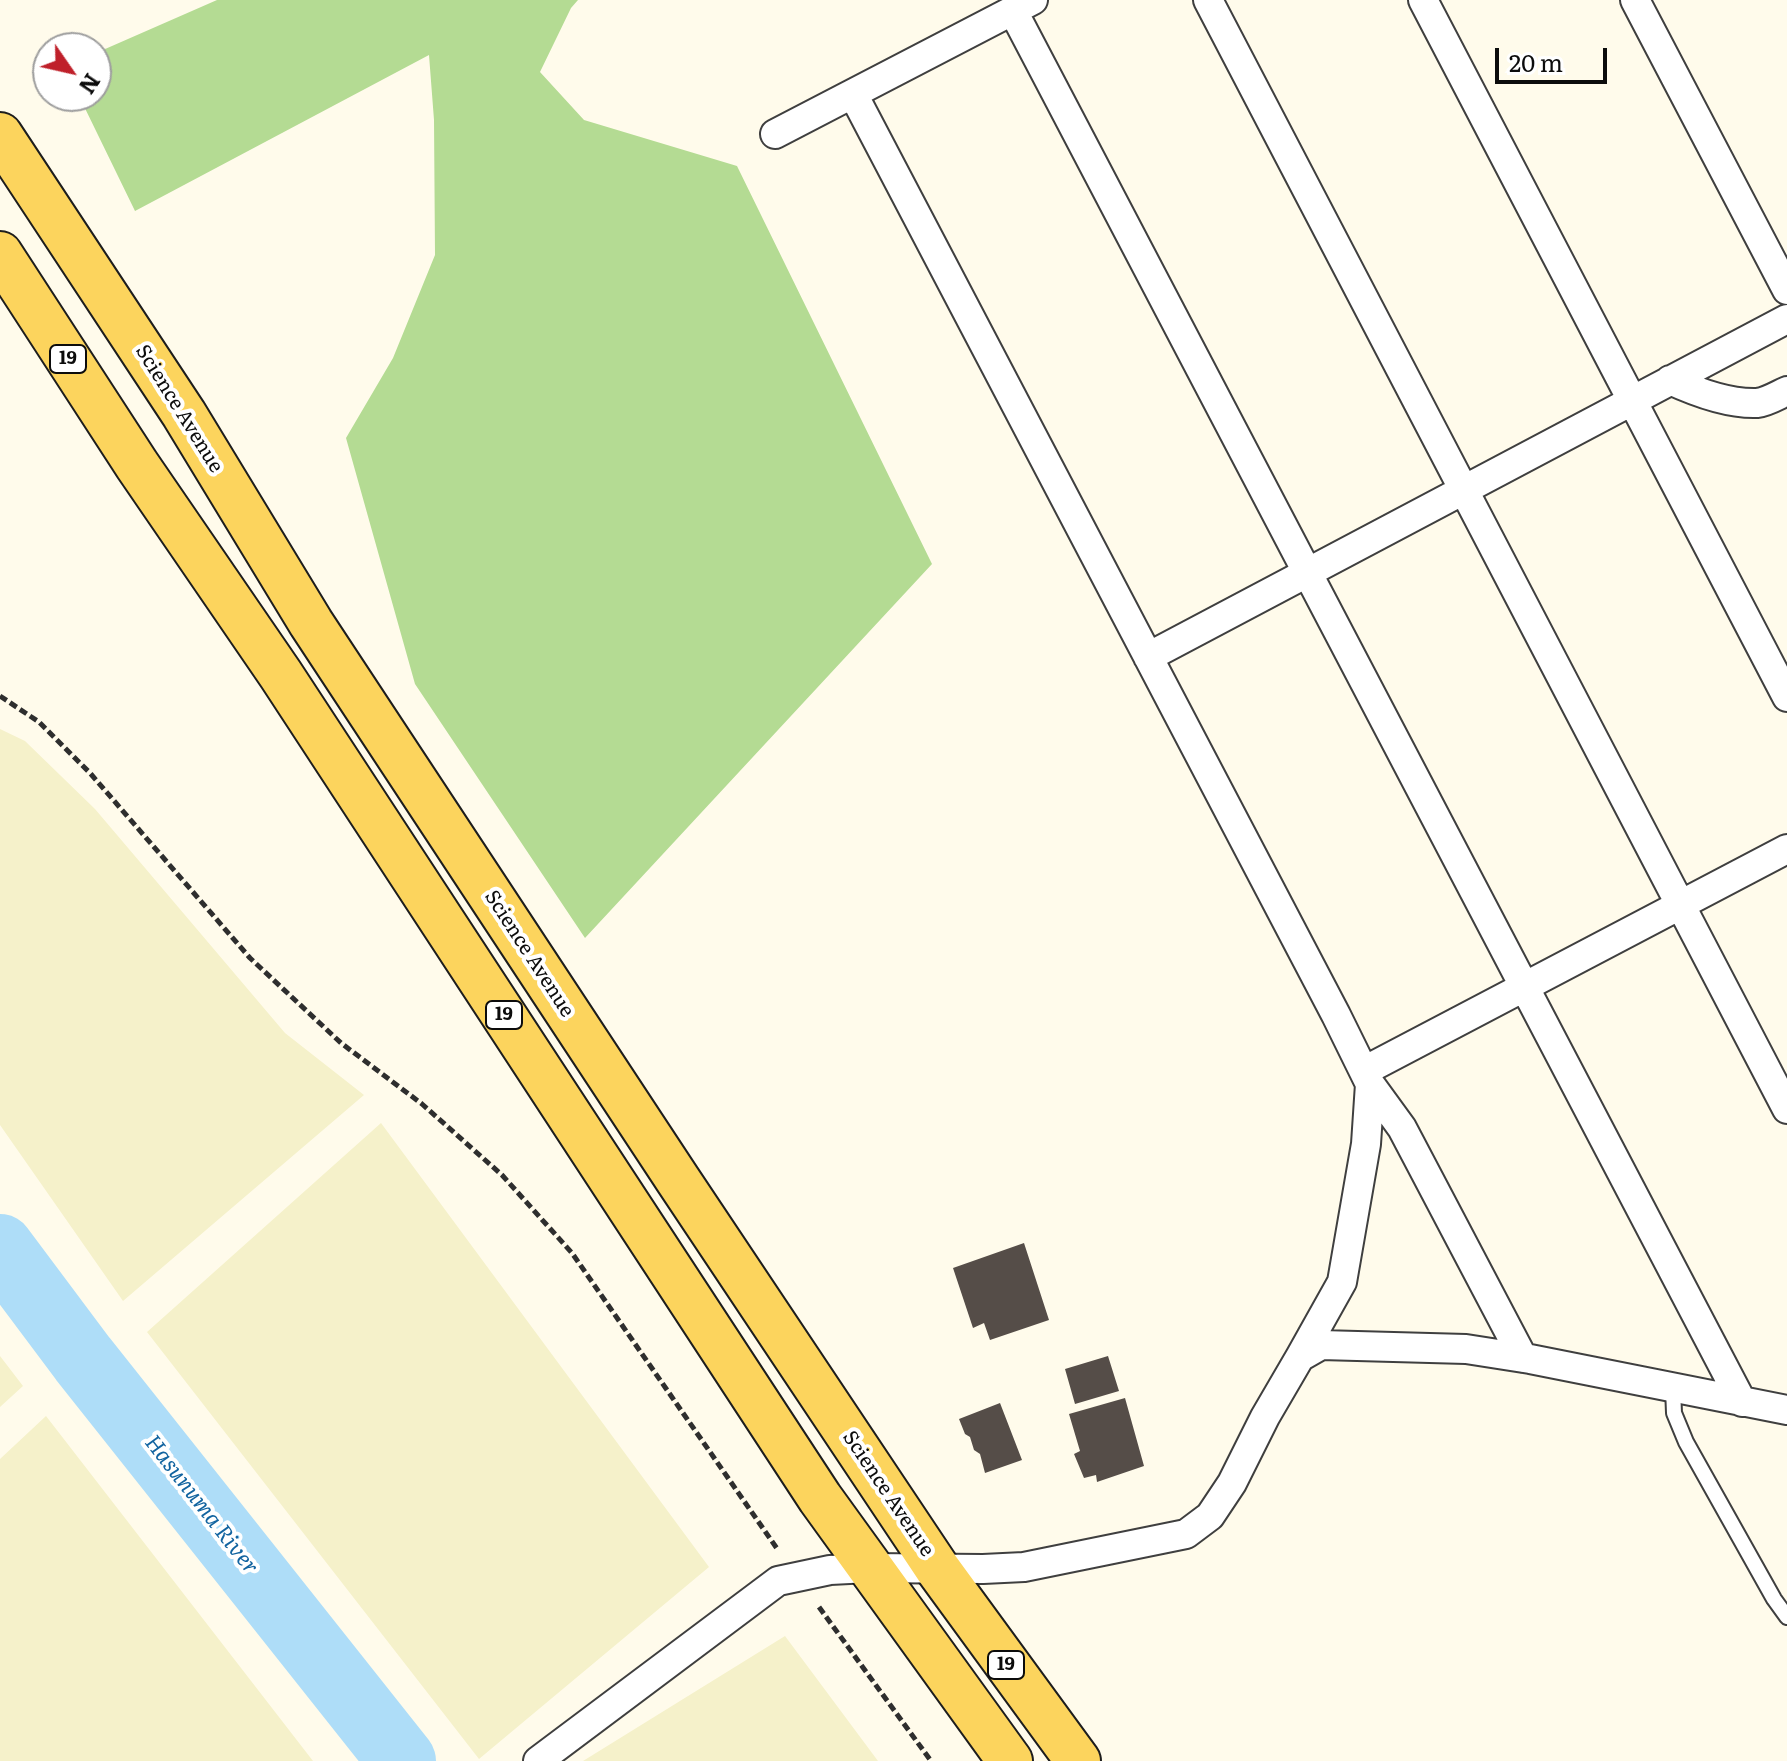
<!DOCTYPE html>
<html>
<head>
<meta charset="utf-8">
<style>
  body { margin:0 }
  #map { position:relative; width:1787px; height:1761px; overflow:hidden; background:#fffbeb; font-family:Literata,serif }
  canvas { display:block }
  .north { position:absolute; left:32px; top:32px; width:80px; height:80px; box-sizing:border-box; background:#fff; border:2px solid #9e9e9e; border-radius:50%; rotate:124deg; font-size:22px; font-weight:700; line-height:32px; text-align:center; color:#0c0c0c }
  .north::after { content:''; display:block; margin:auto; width:28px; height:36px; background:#bf202a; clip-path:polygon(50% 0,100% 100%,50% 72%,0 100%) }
  .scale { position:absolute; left:1495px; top:48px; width:112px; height:36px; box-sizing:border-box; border:4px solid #0c0c0c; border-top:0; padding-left:10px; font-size:24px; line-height:28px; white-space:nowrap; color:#0c0c0c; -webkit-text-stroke:6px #fff; paint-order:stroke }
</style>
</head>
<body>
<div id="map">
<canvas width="1787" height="1761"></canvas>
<div class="north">N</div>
<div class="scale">20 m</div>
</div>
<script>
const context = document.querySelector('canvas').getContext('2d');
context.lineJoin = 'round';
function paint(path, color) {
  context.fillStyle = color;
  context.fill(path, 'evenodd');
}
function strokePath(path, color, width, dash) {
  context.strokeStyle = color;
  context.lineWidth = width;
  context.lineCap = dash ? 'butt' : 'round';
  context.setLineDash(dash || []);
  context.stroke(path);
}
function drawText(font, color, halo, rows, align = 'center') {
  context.font = font + ' Literata,serif';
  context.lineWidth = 8;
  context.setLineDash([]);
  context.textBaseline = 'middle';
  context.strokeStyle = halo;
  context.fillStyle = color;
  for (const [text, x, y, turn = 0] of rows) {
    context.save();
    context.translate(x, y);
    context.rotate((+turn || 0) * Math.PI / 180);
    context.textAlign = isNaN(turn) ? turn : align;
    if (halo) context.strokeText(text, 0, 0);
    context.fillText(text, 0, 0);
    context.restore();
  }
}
const farmland = new Path2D(`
  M0 729 25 741 95 809 285 1033 364 1095 123 1301 0 1125Z
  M381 1123 709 1567 479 1759 147 1332Z
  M0 1356 23 1386 0 1407Z
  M46 1416 313 1761H0V1459Z
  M785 1636 878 1761H583Z`);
const forest = new Path2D(`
  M217 0H578L571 8 540 72 584 120 737 166 932 564 585 938 415 684 346 438 393 358 435 255 434 120 429 55 135 211 79 96H96V53Z`);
const river = new Path2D(`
  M0 1248 83 1359 402 1761`);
const building = new Path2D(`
  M1024 1243 1049 1320 990 1340 984 1323 973 1328 953 1268Z
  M1108 1356 1119 1391 1075 1404 1065 1369Z
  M1125 1398 1144 1466 1097 1482 1096 1475 1084 1478 1074 1454 1080 1451 1069 1414Z
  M1000 1403 1022 1460 985 1473 980 1454 974 1450 970 1437 965 1434 959 1419Z`);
const path = new Path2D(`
  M0 696 39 722 90 773 250 958 341 1043 422 1104 502 1175 572 1253 778 1550
  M819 1607 931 1761`);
const service = new Path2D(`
  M1673 1388 1674 1413 1686 1442 1774 1599 1787 1617`);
const minor = new Path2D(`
  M1208 0 1787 1109
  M1423 0 1787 697
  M1635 0 1787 290
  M1013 11 1742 1402
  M853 94 1336 1015 1370 1084 1366 1144 1342 1282 1300 1357
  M775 134 1033 0
  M1670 380C1696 392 1728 404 1757 403 1767 402 1778 395 1787 391
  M1148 657 1787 319
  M1364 1071 1787 849
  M1370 1084 1402 1128 1523 1358
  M538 1761 778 1581 830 1570 869 1568 983 1569 1024 1567 1186 1534 1210 1516 1232 1483 1265 1417 1300 1357 1321 1345 1466 1349 1530 1359 1787 1410`);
const primary = new Path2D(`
  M0 135 184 414 311 623 678 1180 937 1568 1078 1761
  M0 254 137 465 281 675 820 1498 1010 1761`);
const shields = [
  [68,359,36],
  [504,1015,36],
  [1006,1665,36]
];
const shieldNames = [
  ["19",68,359],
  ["19",504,1015],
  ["19",1006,1665]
];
const streetNames = [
  ["Science Avenue",179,409,58],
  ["Science Avenue",529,954,57],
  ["Science Avenue",888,1494,56]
];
const waterNames = [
  ["Hasunuma River",201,1505,52]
];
paint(farmland, '#f5f1ca');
paint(forest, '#b4db93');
strokePath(river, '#aeddf8', 68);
paint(building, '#554d48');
strokePath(service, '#3f3f3f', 18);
strokePath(minor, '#3f3f3f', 32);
strokePath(primary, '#1d1d1d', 48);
strokePath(path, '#2e2e2e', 5, [8, 4]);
strokePath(service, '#fff', 14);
strokePath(minor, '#fff', 28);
strokePath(primary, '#fcd45d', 44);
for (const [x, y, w] of shields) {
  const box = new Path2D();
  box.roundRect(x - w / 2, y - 14, w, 28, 6);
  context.fillStyle = '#fff';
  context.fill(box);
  strokePath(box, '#0c0c0c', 2);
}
drawText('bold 18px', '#0c0c0c', null, shieldNames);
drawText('20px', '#0c0c0c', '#fff', streetNames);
drawText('italic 22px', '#1264a0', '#fff', waterNames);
</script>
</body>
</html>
